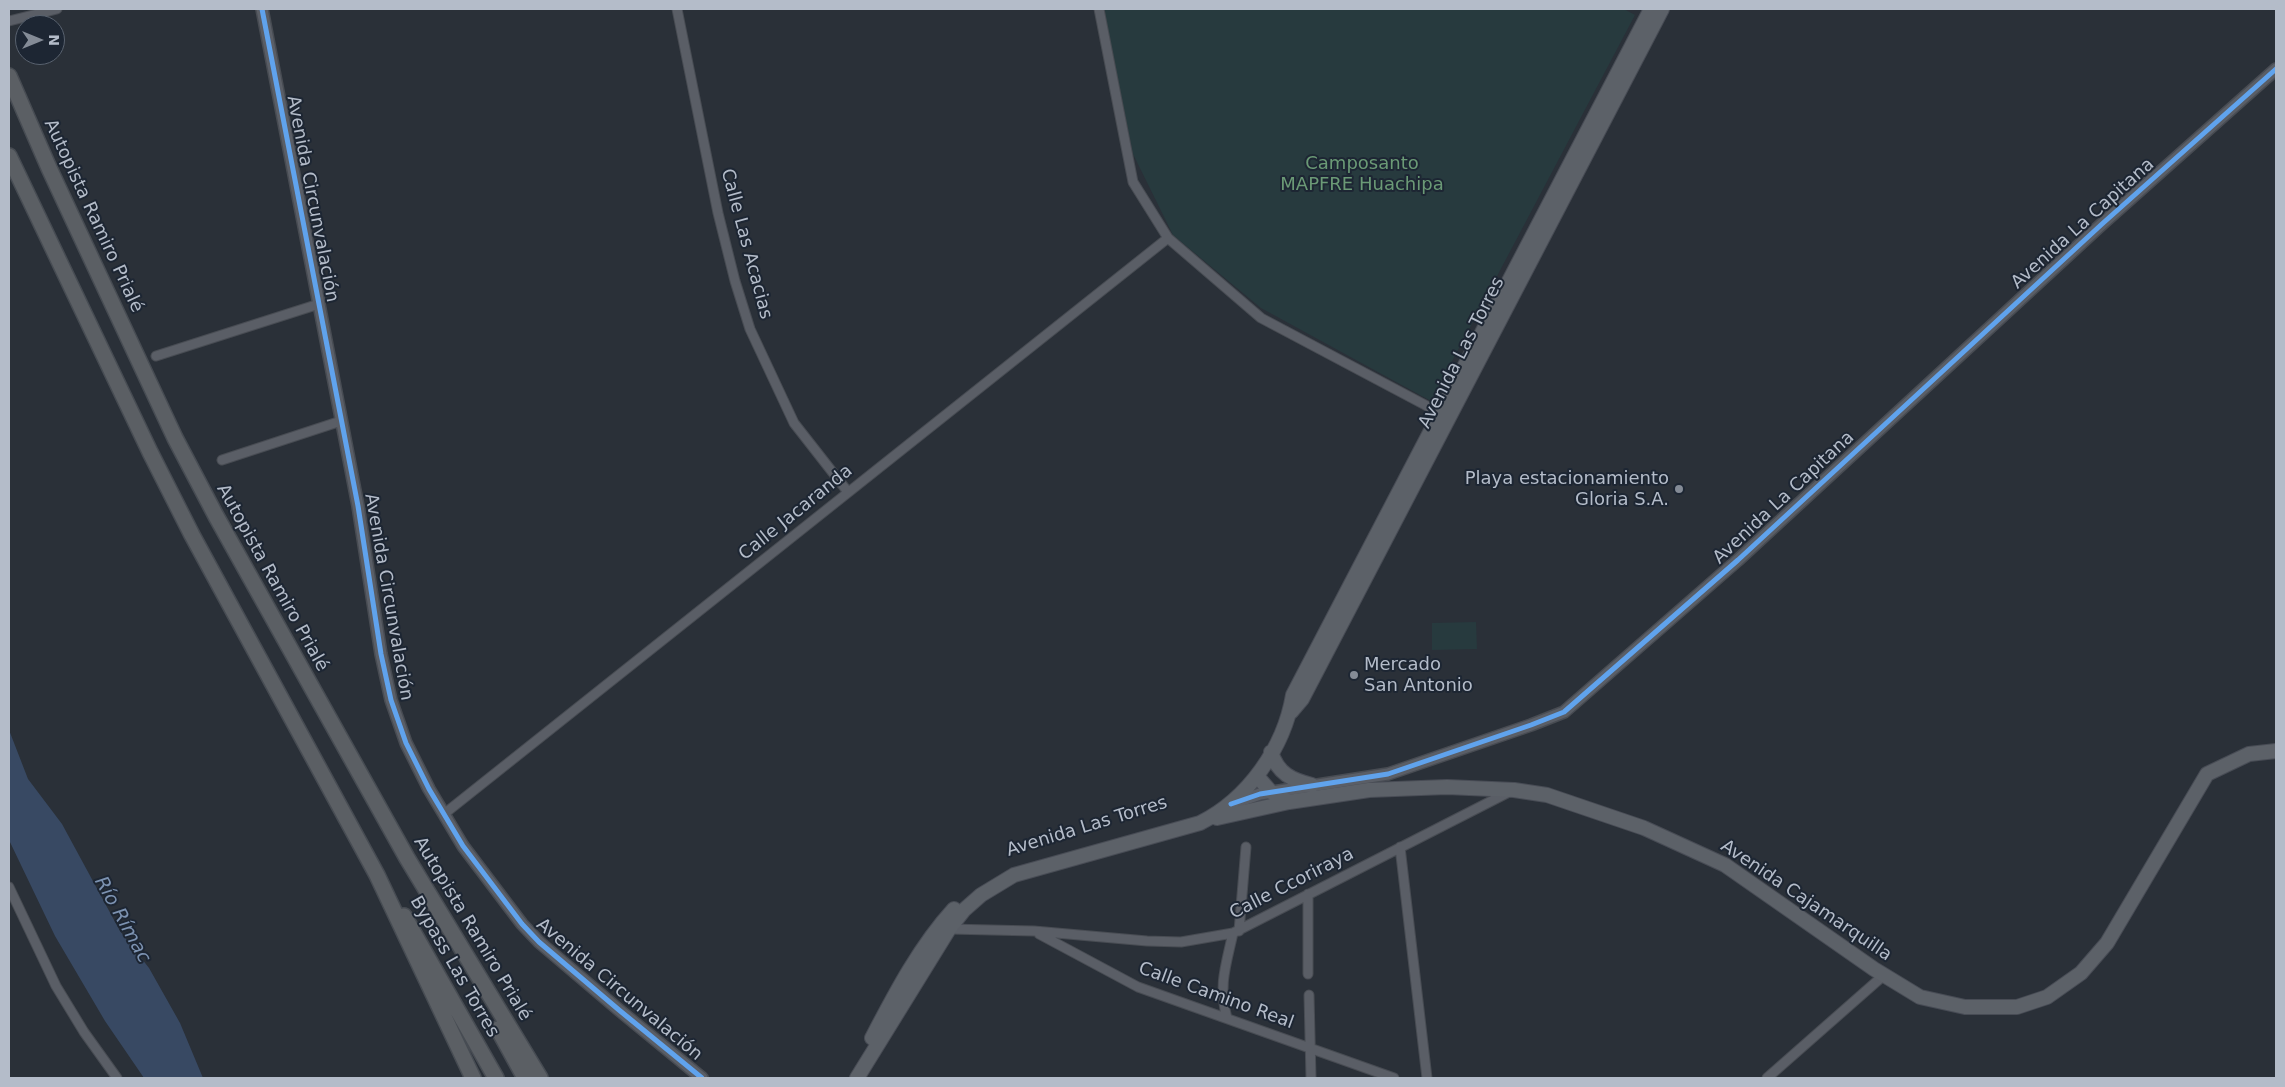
<!DOCTYPE html>
<html>
<head>
<meta charset="utf-8">
<style>
  body { margin:0 }
  #map { position:relative; width:2285px; height:1087px; overflow:hidden; background:#2a3038; font-family:"DejaVu Sans",sans-serif }
  canvas { display:block }
  .frame { position:absolute; inset:0; border:10px solid #b4bcc9; pointer-events:none }
  .north { position:absolute; left:15px; top:15px; width:50px; height:50px; box-sizing:border-box; background:#1d2633; border:1px solid #59626f; border-radius:50%; rotate:90deg; font-size:14px; font-weight:700; line-height:20px; text-align:center; color:#b4bcc9 }
  .north::after { content:''; display:block; margin:auto; width:18px; height:22px; background:#848b96; clip-path:polygon(50% 0,100% 100%,50% 72%,0 100%) }
</style>
</head>
<body>
<div id="map">
<canvas width="2285" height="1087"></canvas>
<div class="frame"></div>
<div class="north">N</div>
</div>
<script>
const context = document.querySelector('canvas').getContext('2d');
context.lineJoin = 'round';
function paint(path, color) {
  context.fillStyle = color;
  context.fill(path, 'evenodd');
}
function strokePath(path, color, width, dash) {
  context.strokeStyle = color;
  context.lineWidth = width;
  context.lineCap = dash ? 'butt' : 'round';
  context.setLineDash(dash || []);
  context.stroke(path);
}
function drawText(font, color, halo, rows, align = 'center') {
  context.font = font + ' "DejaVu Sans",sans-serif';
  context.lineWidth = 4;
  context.setLineDash([]);
  context.textBaseline = 'middle';
  context.strokeStyle = halo;
  context.fillStyle = color;
  for (const [text, x, y, turn = 0] of rows) {
    context.save();
    context.translate(x, y);
    context.rotate((+turn || 0) * Math.PI / 180);
    context.textAlign = isNaN(turn) ? turn : align;
    if (halo) context.strokeText(text, 0, 0);
    context.fillText(text, 0, 0);
    context.restore();
  }
}
const green = new Path2D(`
  M1103 9H1624L1635 15 1431 401 1261 308 1173 235 1133 154Z
  M1476 622 1477 649 1432 650V623Z`);
const water = new Path2D(`
  M9 730 28 779 62 824 120 931 149 968 180 1023 203 1078H144L105 1021 55 936 9 840Z`);
const minor = new Path2D(`
  M677 9 718 213 735 281 750 329 794 423 848 492
  M1099 9 1133 182 1168 238 1261 318 1444 415
  M9 21 57 9
  M156 356 319 304
  M222 460 341 421
  M444 814 1168 238
  M1400 847 1427 1078
  M9 887 56 986 84 1032 117 1078
  M1308 894V974
  M949 929 1034 931 1147 941 1181 942 1233 933 1511 791
  M1239 931 1246 847
  M1039 934 1138 987 1394 1078
  M1309 995 1311 1078
  M1227 1018C1218 986 1226 965 1233 933
  M1767 1078 1884 975`);
const tertiary = new Path2D(`
  M262 9 358 506 381 654 391 700 406 743 429 789 463 846 522 924 539 942 619 1010 702 1078
  M1231 804 1260 794 1388 774 1531 725 1564 712 1738 560 2102 224 2276 69`);
const primary = new Path2D(`
  M1291 712 1302 699 1662 9
  M1271 752C1278 774 1292 780 1312 785
  M1257 776 1271 792 1289 802
  M1217 818 1289 802 1369 790 1447 787 1514 790 1547 795 1644 828 1725 865 1874 969 1920 997 1965 1007H2017L2047 997 2081 973 2107 943 2207 774 2249 754 2276 751
  M872 1038C895 994 920 946 954 909
  M857 1078 949 929 964 910 981 895 1014 875 1200 823C1248 799 1284 748 1293 695L1651 9`);
const trunk = new Path2D(`
  M9 76 49 168 175 438 216 516 407 858 540 1078
  M9 156 150 452 192 535 377 875 473 1078
  M404 916 496 1078
  M498 1029 525 1078`);
const cycleway = new Path2D(`
  M262 9 358 506 381 654 391 700 406 743 429 789 463 846 522 924 539 942 619 1010 702 1078
  M1231 804 1260 794 1388 774 1531 725 1564 712 1738 560 2102 224 2276 69`);
const markers = [
  [1679,489,5,"#848b96"],
  [1354,675,5,"#848b96"]
];
const parkNames = [
  ["Camposanto",1362,164],
  ["MAPFRE Huachipa",1362,185]
];
const streetNames = [
  ["Avenida Circunvalación",312,199,79],
  ["Autopista Ramiro Prialé",93,216,65],
  ["Avenida La Capitana",2083,224,-42],
  ["Calle Las Acacias",746,244,75],
  ["Avenida Las Torres",1462,353,-63],
  ["Avenida La Capitana",1784,498,-43],
  ["Calle Jacaranda",796,513,-39],
  ["Autopista Ramiro Prialé",272,578,61],
  ["Avenida Circunvalación",388,597,80],
  ["Avenida Las Torres",1087,827,-17],
  ["Calle Ccoriraya",1292,884,-27],
  ["Avenida Cajamarquilla",1806,901,34],
  ["Autopista Ramiro Prialé",472,929,59],
  ["Bypass Las Torres",454,967,60],
  ["Avenida Circunvalación",619,990,40],
  ["Calle Camino Real",1216,996,20]
];
const poiNames = [
  ["Playa estacionamiento",1669,479],
  ["Gloria S.A.",1669,500],
  ["Mercado",1364,665,"left"],
  ["San Antonio",1364,686,"left"]
];
const waterNames = [
  ["Río Rímac",122,920,61]
];
paint(green, '#273a3e');
paint(water, '#384963');
strokePath(minor, '#484c53', 11);
strokePath(tertiary, '#484c53', 14);
strokePath(primary, '#484c55', 16);
strokePath(trunk, '#474c53', 18);
strokePath(minor, '#5a5e66', 9);
strokePath(tertiary, '#5a5e66', 11);
strokePath(primary, '#5c6168', 14);
strokePath(trunk, '#5b5f64', 15);
strokePath(cycleway, '#60a3ed', 5);
for (const [x, y, r, color] of markers) {
  const dot = new Path2D();
  dot.arc(x, y, r, 0, 2 * Math.PI);
  context.fillStyle = color;
  context.fill(dot);
  strokePath(dot, '#1d2633', 2);
}
drawText('18px', '#6b9a76', '#1d2633', parkNames);
drawText('18px', '#b4bcc9', '#1d2633', streetNames);
drawText('18px', '#b4bcc9', '#1d2633', poiNames, 'right');
drawText('italic 19px', '#7c92b1', '#1d2633', waterNames);
</script>
</body>
</html>
